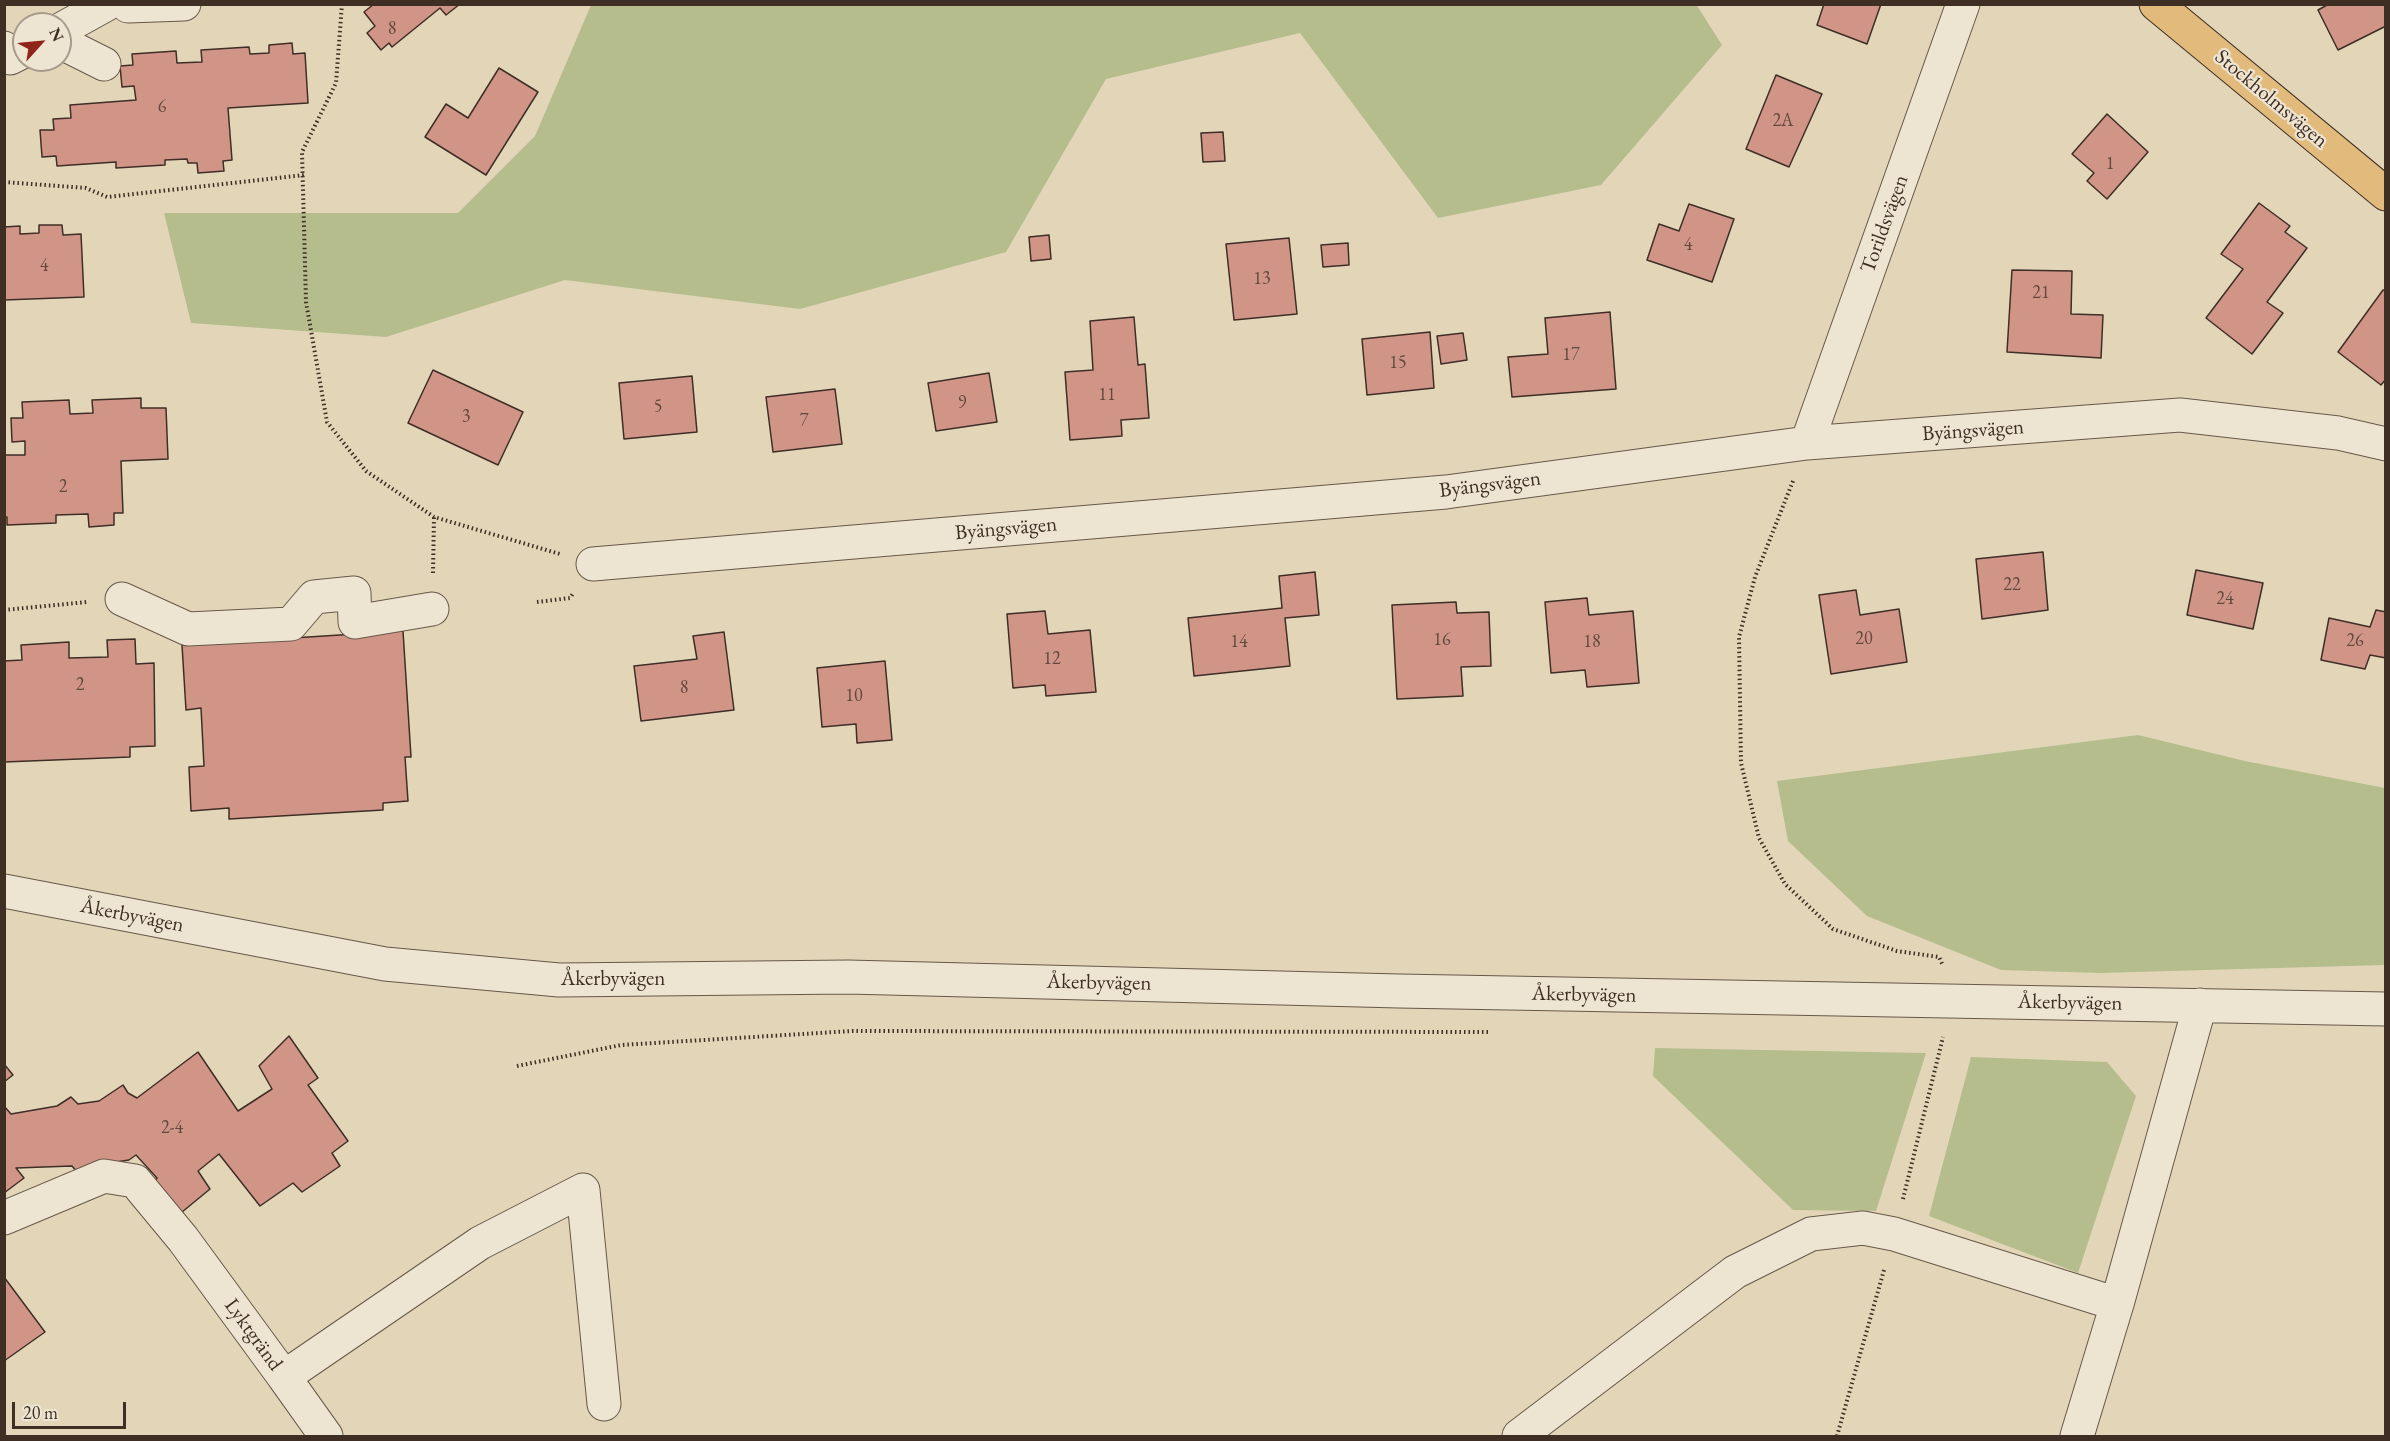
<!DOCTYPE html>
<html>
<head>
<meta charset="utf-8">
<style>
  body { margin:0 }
  #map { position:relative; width:2390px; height:1441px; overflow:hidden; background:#e3d6b8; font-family:"EB Garamond",serif }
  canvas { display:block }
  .frame { position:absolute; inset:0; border:6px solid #3e2e24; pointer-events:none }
  .north { position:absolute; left:12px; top:12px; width:60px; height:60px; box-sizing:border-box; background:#ede4d1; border:2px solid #a79b8c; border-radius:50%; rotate:63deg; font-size:16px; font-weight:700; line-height:24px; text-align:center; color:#3e2e24 }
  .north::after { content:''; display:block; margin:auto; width:21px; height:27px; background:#8f2418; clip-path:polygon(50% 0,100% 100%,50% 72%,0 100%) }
  .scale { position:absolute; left:12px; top:1402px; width:114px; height:27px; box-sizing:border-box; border:3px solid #3e2e24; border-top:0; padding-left:8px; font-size:18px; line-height:21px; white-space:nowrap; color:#3e2e24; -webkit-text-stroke:4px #ede4d1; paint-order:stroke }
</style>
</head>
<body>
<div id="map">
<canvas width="2390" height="1441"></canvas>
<div class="frame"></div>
<div class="north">N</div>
<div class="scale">20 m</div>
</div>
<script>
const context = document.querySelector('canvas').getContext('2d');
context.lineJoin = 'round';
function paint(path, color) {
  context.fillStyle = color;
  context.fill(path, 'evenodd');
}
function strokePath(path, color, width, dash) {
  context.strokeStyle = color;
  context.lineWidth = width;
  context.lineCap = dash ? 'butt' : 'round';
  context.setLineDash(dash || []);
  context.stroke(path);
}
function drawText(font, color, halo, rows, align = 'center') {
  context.font = font + ' "EB Garamond",serif';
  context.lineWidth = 4.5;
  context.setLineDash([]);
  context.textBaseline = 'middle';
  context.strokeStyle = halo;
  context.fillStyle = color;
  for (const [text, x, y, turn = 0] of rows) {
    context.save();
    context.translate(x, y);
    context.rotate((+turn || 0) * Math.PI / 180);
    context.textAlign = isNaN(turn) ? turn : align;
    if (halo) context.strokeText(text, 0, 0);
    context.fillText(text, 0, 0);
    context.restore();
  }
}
const green = new Path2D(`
  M1696 4 1722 45 1601 185 1438 218 1300 33 1106 79 1006 252 800 309 565 280 386 337 191 323 164 213H458L535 136 591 5Z
  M2138 735 2245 761 2385 788V965L2100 973 2001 970 1867 916 1788 841 1777 781Z
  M1655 1048 1926 1053 1876 1211 1793 1210 1653 1076Z
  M1971 1057 2107 1062 2136 1096 2078 1273 1929 1216Z`);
const building = new Path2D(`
  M374 4H460L446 15 440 8 392 47 389 43 381 50 367 33 375 26 364 12Z
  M1824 4H1881L1867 44 1817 25Z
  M2329 4H2386V26L2338 50 2318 10Z
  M292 43 293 54 305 53 308 103 228 108 232 160 223 161 224 171 198 173 197 163H188L187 159 165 160V165L116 168V162L57 166 56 156 42 157 40 130H54L53 119 71 118 70 105 136 100 134 86 122 87 120 66 133 65 132 54 176 51 177 63 202 62 201 50 249 47 250 54 269 53V45Z
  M499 68 538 92 486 175 425 137 446 104 468 118Z
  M1776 75 1822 94 1789 167 1746 149Z
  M2107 114 2148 152 2107 199 2087 181 2094 173 2072 154Z
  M1223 132 1225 161 1203 162 1201 133Z
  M2259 203 2290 226 2285 232 2307 248 2267 302 2283 313 2252 354 2206 318 2243 269 2221 254Z
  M1689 204 1734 219 1712 282 1647 260 1659 224 1679 231Z
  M39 225H62L63 235 81 234 84 297 4 300V227L20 226V234L39 233Z
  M1049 235 1051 259 1031 261 1029 237Z
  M1289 238 1297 314 1234 320 1226 244Z
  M1348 243 1349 265 1323 267 1321 245Z
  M2012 270 2072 271 2071 314 2103 315 2101 358 2007 352Z
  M2383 290 2386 291V379L2381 385 2338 352Z
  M1610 312 1616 389 1512 397 1508 357 1548 354 1545 318Z
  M1134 317 1138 365 1145 364 1149 418 1121 420 1122 436 1070 440 1065 372 1093 370 1090 321Z
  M1430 332 1434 388 1367 395 1362 339Z
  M1463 333 1467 360 1441 364 1437 336Z
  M433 370 523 412 498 465 408 423Z
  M989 373 997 422 936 431 928 383Z
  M692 376 697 432 624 439 619 383Z
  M835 389 842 444 773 452 766 397Z
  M141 398V408H166L168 459 121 461 123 513H114V525L89 527 88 514 56 515V523L7 525V517H4V455H25V441L12 442 11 418H23L22 402 69 400 70 414 93 413 92 400Z
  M2043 552 2048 610 1982 619 1976 559Z
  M2196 570 2263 583 2253 629 2187 615Z
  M1315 572 1319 615 1285 618 1290 666 1194 676 1188 618 1282 608 1279 576Z
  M1856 590 1860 615 1899 609 1907 662 1831 674 1819 595Z
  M1587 598 1589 615 1633 611 1639 683 1587 687 1585 670 1551 673 1545 602Z
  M1456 602 1457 613 1489 612 1491 666 1461 667 1463 696 1397 699 1392 605Z
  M2376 610 2386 612V658L2370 655 2365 669 2321 660 2329 618 2370 627Z
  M1045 611 1048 634 1090 630 1096 692 1046 696 1045 685 1013 688 1007 614Z
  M403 631 411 757H405L408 801 383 803V810L229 819V808L191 811 189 767 204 766 201 708 186 710 182 645Z
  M724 632 734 710 641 721 634 666 697 659 693 636Z
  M135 639 136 664 154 663 155 746 130 747V757L4 762V661L22 660 21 645 69 642V658L108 657 107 640Z
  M885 661 892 740 857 743 856 724 822 727 817 668Z
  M289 1036 318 1078 308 1085 348 1141 332 1153 340 1166 302 1192 293 1183 260 1206 219 1154 198 1171 210 1189 176 1217 151 1187 157 1178 136 1155 129 1160 97 1165 78 1173 72 1166 16 1168 24 1178 4 1193V1106L11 1114 57 1106 71 1097 78 1104 99 1101 123 1085 128 1093 137 1098 198 1052 238 1111 272 1089 259 1066Z
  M4 1064 13 1075 4 1082Z
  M4 1277 45 1332 4 1361Z`);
const path = new Path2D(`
  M342 4 336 83 302 152 306 302 327 422 366 471 434 517 560 554
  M4 182 86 188 107 197 304 175
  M1793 481 1755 577 1739 637 1741 763 1759 838 1785 884 1833 929 1897 951 1939 957 1943 966
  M433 573 434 517
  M537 602 570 598 574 592
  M4 610 87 602
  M517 1066 621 1045 852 1031 1491 1032
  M1903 1199 1943 1037
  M1837 1436 1884 1270`);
const minor = new Path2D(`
  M127 4 128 6 184 4
  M60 30 107 4
  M60 42 104 64
  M4 48 10 58 24 51
  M1807 443 1963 4
  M593 564 1446 492 1807 443 2180 415 2338 433 2386 444
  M122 599 188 629 291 624 314 597 354 593 355 622 432 609
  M4 891 385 964 559 980 848 977 1399 991 2386 1009
  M4 1218 104 1176 135 1181 183 1239 284 1377 480 1243 583 1190 604 1404
  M284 1377 326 1436
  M1519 1436 1735 1272 1811 1234 1863 1228 1894 1234 2117 1304
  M2077 1436 2117 1304 2200 1005`);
const major = new Path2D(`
  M2156 4 2386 194`);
const numberNames = [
  ["8",392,29],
  ["6",162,107],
  ["2A",1783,121],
  ["1",2110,164],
  ["4",1688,245],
  ["4",44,266],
  ["13",1262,279],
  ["21",2041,293],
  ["17",1571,355],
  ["15",1398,363],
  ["11",1107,395],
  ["9",962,403],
  ["5",658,407],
  ["3",466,417],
  ["7",804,421],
  ["2",63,487],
  ["22",2012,585],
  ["24",2225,599],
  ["20",1864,639],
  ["16",1442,640],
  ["26",2355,641],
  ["14",1239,642],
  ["18",1592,642],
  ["12",1052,659],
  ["2",80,685],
  ["8",684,688],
  ["10",854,696],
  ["2-4",172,1128]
];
const streetNames = [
  ["Stockholmsvägen",2271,99,40],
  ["Torildsvägen",1885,224,-70],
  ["Byängsvägen",1973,431,-4],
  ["Byängsvägen",1490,485,-7],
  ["Byängsvägen",1006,529,-5],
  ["Åkerbyvägen",132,916,11],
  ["Åkerbyvägen",613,979],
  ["Åkerbyvägen",1099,983,1],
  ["Åkerbyvägen",1584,995,1],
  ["Åkerbyvägen",2070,1003,1],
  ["Lyktgränd",253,1335,54]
];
paint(green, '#b5bd8d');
paint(building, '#d19588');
strokePath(building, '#3e2e24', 1.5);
strokePath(minor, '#675849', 35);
strokePath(major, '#3e2e24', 35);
strokePath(path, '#3e2e24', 4, [1.5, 3]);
strokePath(minor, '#ede4d1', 33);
strokePath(major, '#e2bb7c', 33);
drawText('18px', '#63483d', null, numberNames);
drawText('21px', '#3e2e24', '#ede4d1', streetNames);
</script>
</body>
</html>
